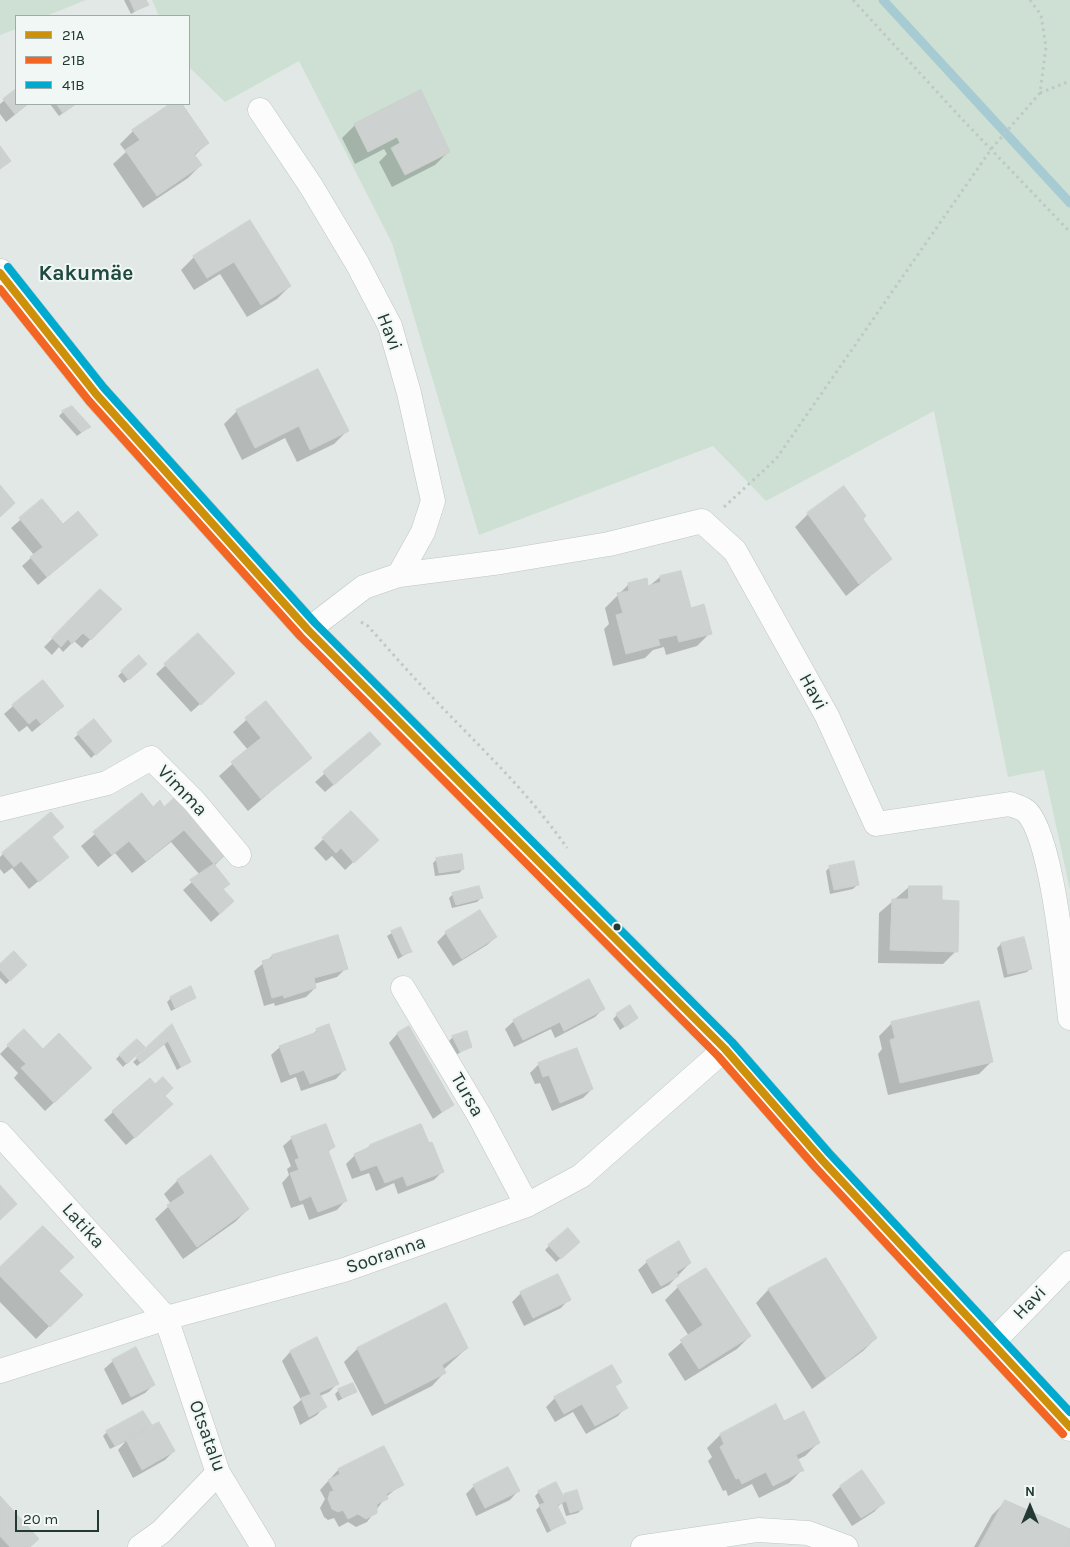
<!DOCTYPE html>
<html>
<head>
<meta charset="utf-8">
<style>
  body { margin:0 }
  #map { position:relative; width:1070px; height:1547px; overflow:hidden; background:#e2e8e5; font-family:Karla,sans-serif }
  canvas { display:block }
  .legend { position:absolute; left:15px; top:15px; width:175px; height:90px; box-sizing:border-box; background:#f0f7f4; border:1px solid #9eaba7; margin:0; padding:6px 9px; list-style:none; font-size:15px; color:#233933 }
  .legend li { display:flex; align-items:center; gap:10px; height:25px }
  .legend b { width:25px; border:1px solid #9eaba7 }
  .north { position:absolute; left:1005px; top:1482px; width:50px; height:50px; -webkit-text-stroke:4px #f0f7f4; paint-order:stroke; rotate:0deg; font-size:14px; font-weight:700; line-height:20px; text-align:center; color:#233933 }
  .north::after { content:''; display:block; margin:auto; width:18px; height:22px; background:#233933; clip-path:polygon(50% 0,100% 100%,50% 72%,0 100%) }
  .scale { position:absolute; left:15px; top:1510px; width:84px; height:22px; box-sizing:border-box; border:2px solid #233933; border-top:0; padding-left:6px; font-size:15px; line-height:18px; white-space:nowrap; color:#233933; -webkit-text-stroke:4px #f0f7f4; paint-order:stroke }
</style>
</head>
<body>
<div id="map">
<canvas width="1070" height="1547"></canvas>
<ul class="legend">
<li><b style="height:6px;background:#cd900a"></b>21A</li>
<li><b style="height:6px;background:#f26522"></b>21B</li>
<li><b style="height:6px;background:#00a9ce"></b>41B</li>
</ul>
<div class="north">N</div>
<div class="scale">20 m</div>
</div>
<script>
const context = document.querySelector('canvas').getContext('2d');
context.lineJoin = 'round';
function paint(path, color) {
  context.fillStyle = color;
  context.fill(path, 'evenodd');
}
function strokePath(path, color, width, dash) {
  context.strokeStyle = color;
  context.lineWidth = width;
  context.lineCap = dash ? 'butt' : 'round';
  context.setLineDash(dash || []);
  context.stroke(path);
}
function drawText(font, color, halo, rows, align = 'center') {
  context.font = font + ' Karla,sans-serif';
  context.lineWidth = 4;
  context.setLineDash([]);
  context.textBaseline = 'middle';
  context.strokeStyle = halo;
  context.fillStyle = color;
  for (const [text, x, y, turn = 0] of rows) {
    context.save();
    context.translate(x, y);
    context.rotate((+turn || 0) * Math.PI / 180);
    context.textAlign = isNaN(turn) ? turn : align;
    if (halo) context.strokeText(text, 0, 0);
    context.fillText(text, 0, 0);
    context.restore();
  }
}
const green = new Path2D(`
  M0 0H86L46 16H16V29L0 35Z
  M152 0H1070V890L1044 770 1008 777 934 411 766 501 713 446 479 535 392 243 299 61 225 102 189 67V16H159Z`);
const shadow = new Path2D(`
  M124 0H145L147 4 131 14Z
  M16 90V104H28L6 122 0 114V104Z
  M421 92 448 152 435 165 392 187 379 162 387 154 384 149 355 164 342 138 355 125Z
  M50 104H75L59 116Z
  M173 104H181L208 143 194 156 201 165 188 178 143 208 113 164 126 152 120 144 133 131Z
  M250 222 290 286 277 299 247 317 220 274 194 290 181 270 194 257Z
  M317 371 347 431 334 444 297 462 285 438 242 460 224 424 237 411Z
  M63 412 89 427 77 436 59 416Z
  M42 501 63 526 96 535 38 585 22 566 34 555 11 528Z
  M808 514 861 520 891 559 846 596 795 527Z
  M660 577 710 633 697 646 666 655 664 647 653 650 645 658 613 666 604 629 609 624 605 608 629 584 648 587Z
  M100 591 120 609 82 648 74 641 63 652 59 647 52 655 44 647Z
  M198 635 225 682 191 712 156 674Z
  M141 668 124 683 118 676 122 672Z
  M265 703 310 758 248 811 219 776 248 750 233 732Z
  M13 706 54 714 32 732 27 726 19 732 4 714Z
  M94 721 106 745 91 758 74 738Z
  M370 734 371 753 325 792 315 782Z
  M142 794 153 808 164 809 225 855 214 866 228 884 222 890 224 910 211 922 183 890 200 875 171 842 132 873 115 853 98 867 81 846Z
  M351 813 368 848 345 870 332 856 326 861 314 848Z
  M51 838 58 865 29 889 12 868 4 874 0 869V857L3 854Z
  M437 859 463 869 459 873 435 876 433 863Z
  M830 867 857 885 853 889 830 894 826 871Z
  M909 887 940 901 956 951 943 964 878 963 879 913Z
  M453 894 481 898 477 902 452 908 449 898Z
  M400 928 411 951 398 959 387 936Z
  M446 933 496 937 487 945 453 966 437 942Z
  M1024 939 1031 968 1027 972 1004 978 997 948 1001 944Z
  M272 956 346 968 337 977 314 984 315 988 306 997 275 1006 274 1003 264 1006 254 971Z
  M26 965 6 984 0 978V966Z
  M171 998H195L171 1011 167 1002Z
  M603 1009 595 1017 555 1038 551 1029 514 1047 505 1029 514 1021Z
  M617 1015 637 1018 620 1030 613 1019Z
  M892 1023 992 1061 979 1074 888 1095 878 1054 882 1049 879 1036Z
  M171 1026 189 1062 177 1070 164 1044 137 1066 133 1062Z
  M408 1028 452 1105 433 1119 389 1043 397 1034Z
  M317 1030 344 1070 336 1079 301 1091 296 1077 281 1083 271 1055 280 1047 312 1035Z
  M453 1037 471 1046 456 1055 449 1041Z
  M8 1046 43 1051 81 1077 45 1111 14 1078 18 1073 0 1054Z
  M143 1047 123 1067 116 1059 120 1055Z
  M576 1050 592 1089 583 1098 552 1111 540 1083 535 1084 530 1073 538 1065Z
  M155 1086 164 1096 163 1113 126 1145 104 1120 113 1112Z
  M292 1138 333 1147 327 1153 345 1201 337 1210 309 1220 303 1204 291 1208 282 1183 289 1175 287 1169 291 1166 283 1146Z
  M370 1146 442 1172 434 1180 398 1194 394 1183 376 1191 369 1173 352 1179 346 1164 355 1155Z
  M211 1157 248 1209 235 1222 183 1259 155 1219 171 1204 164 1194 177 1181Z
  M549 1246H575L556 1262 545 1250Z
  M825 1259 876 1338 863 1351 812 1389 756 1303 768 1290Z
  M647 1262 690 1263 669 1285 652 1294 638 1270Z
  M0 1269 58 1272 81 1295 36 1339 0 1302Z
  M706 1269 750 1336 737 1349 685 1381 668 1354 689 1336 665 1300 678 1287Z
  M521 1293 569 1299 561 1308 524 1326 512 1302Z
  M445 1305 467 1348 443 1370 444 1373 432 1386 372 1416 344 1362 357 1349Z
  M317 1338 338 1383 329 1392 320 1396 325 1406 317 1415 300 1425 293 1407 301 1400 282 1361 290 1352Z
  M113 1361 154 1384 145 1393 122 1405 104 1369Z
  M612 1367 620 1382 615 1387 626 1407 618 1416 586 1434 573 1412 555 1422 546 1407 555 1398Z
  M339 1390 355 1392 338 1401 335 1394Z
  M776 1406 784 1422 818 1443 805 1456 797 1460 802 1470 789 1483 759 1498 752 1484 728 1496 726 1490 723 1491 708 1461 712 1457 707 1448 720 1435Z
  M150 1425 146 1429 174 1451 165 1460 133 1478 118 1450 126 1441 110 1449 103 1436 107 1432Z
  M383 1447 402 1484 386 1497 367 1522 356 1527 348 1522 339 1527 334 1518 328 1520 324 1517 320 1508 325 1499 320 1490 338 1470Z
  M474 1486 518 1491 510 1500 476 1516 466 1494Z
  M841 1486 883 1503 874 1512 852 1526 832 1495Z
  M539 1492 563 1498 565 1496 582 1509 578 1513 566 1516 562 1503 557 1507 564 1523 547 1533 536 1510 540 1506 535 1496Z
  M0 1498 29 1547H0Z
  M1005 1502 1070 1530V1547H974L992 1515Z`);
const stream = new Path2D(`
  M883 0 1070 203`);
const building = new Path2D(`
  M130 0H146L149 5 135 11Z
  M16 89V104H28L15 114 3 99Z
  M421 90 450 152 405 175 391 148 400 143 397 137 368 152 354 124Z
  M57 104H76L63 113Z
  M170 104H182L209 143 194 154 202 165 157 196 125 150 140 140 132 130Z
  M0 146 11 161 0 169Z
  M250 220 291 286 261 305 234 262 207 278 193 256Z
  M318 369 349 431 310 450 299 426 255 448 236 410Z
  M72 406 91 427 81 432 62 411Z
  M0 485 15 503 0 517Z
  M844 486 866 516 863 519 892 559 859 584 807 513Z
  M42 499 63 524 78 511 98 535 47 577 30 557 43 547 19 518Z
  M681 571 691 608 704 604 712 634 679 642 677 635 658 639 660 645 626 654 616 615 623 613 617 593 629 591 628 583 647 578 648 586 661 582 660 576Z
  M100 589 122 609 91 640 83 633 72 644 68 639 61 647 52 638Z
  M198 633 235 673 201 705 164 664Z
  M139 655 147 664 129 680 121 671Z
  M43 680 64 706 41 724 36 718 29 724 12 705Z
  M266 701 312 758 261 799 231 762 261 738 245 718Z
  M94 719 112 741 96 755 77 733Z
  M370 732 381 744 334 785 323 772Z
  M142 793 153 807 160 800 164 807 176 796 226 855 214 864 184 830 146 861 129 841 112 855 93 832Z
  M351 811 379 840 354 863 341 848 336 853 322 838Z
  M51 812 64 827 52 837 69 857 39 882 21 861 14 867 2 853Z
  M462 854 464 869 439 873 436 858Z
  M854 861 859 885 834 890 829 866Z
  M214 864 230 884 223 889 234 901 220 914 190 880Z
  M479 886 483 898 456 905 452 893Z
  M909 886H942V900L959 901 958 952 890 950 892 899H908Z
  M480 910 497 937 462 959 445 932Z
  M401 927 412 952 402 955 391 931Z
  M338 935 348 969 314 978 316 988 284 998 283 995 272 998 262 961 272 958V955Z
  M1024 937 1032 969 1008 974 1001 943Z
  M14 951 27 965 10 981 0 970V964Z
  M589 979 605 1009 564 1031 560 1022 523 1040 513 1020Z
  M191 986 196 998 175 1008 170 997Z
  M979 1001 993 1062 900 1083 890 1040 895 1038 891 1022Z
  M630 1005 638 1018 625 1027 616 1014Z
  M172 1024 191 1062 181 1067 168 1041 141 1063 136 1057Z
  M329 1024 346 1070 310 1084 304 1070 290 1075 279 1046 317 1032 316 1029Z
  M409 1026 454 1105 442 1112 397 1033Z
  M24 1029 43 1049 59 1033 92 1068 54 1103 21 1068 26 1064 7 1045Z
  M467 1031 472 1047 460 1052 452 1036Z
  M137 1039 145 1047 127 1064 119 1055Z
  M577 1048 593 1089 560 1103 549 1075 543 1077 538 1063Z
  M163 1077 173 1088 165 1096 173 1104 135 1138 112 1111 150 1078 155 1084Z
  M326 1124 335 1147 328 1150 347 1201 318 1212 311 1196 300 1201 290 1173 299 1170 295 1160 299 1158 291 1137Z
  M421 1124 429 1143 432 1142 444 1172 407 1186 403 1176 385 1183 377 1165 361 1171 354 1154 370 1147V1145Z
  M211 1155 249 1209 197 1247 167 1205 185 1193 177 1180Z
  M0 1185 17 1204 0 1220Z
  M43 1226 74 1257 59 1271 83 1295 50 1327 0 1276V1267Z
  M568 1228 580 1242 561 1259 548 1245Z
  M679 1241 691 1263 676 1272 679 1276 661 1286 646 1261Z
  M826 1258 877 1338 826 1378 768 1289Z
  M706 1268 751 1336 699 1369 680 1340 703 1325 677 1286Z
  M558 1274 571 1300 533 1318 520 1292Z
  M446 1303 468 1348 442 1365 446 1373 385 1404 357 1348Z
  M317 1337 339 1384 319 1393 327 1407 309 1417 301 1398 311 1394 290 1351Z
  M136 1347 155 1385 131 1397 112 1360Z
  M612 1365 622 1382 615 1386 628 1408 595 1426 582 1404 564 1414 554 1397Z
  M353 1383 357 1392 342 1398 338 1389Z
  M776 1404 784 1421 804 1411 820 1443 796 1455 804 1471H802L773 1486 766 1472 742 1484 739 1478 736 1479 720 1447 724 1444 720 1434Z
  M143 1411 152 1425 115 1446 106 1431Z
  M159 1422 175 1451 142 1470 126 1440Z
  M384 1446 404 1485 386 1494 388 1499 377 1504V1513L366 1519 358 1514 348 1519 343 1510 338 1512 332 1509 328 1499 330 1492 334 1491 328 1480 340 1474 338 1469Z
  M508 1467 520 1491 485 1508 473 1485Z
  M862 1470 885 1503 861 1518 840 1486Z
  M556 1482 566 1501 557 1505 566 1523 551 1530 539 1505 545 1503 538 1491Z
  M577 1490 583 1509 570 1513 564 1494Z
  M0 1496 39 1539 30 1547H10L0 1536Z
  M1005 1500 1070 1529V1547H979Z`);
const path = new Path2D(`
  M853 0 961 118 1070 232
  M1040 93 1070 81
  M724 507 776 459 992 148 1040 93 1046 47 1041 15 1030 0
  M361 622 368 626C390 651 412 676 435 700 481 748 529 793 567 848`);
const minor = new Path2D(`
  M260 110 311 186 357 263 390 326 409 393 433 501 423 532 399 575
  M308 630 364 587 399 575 501 562 609 544 702 521 735 551 827 716 876 824 1010 804C1015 806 1024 808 1027 812 1053 839 1065 976 1070 1018
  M0 809 107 783 151 758 194 801 239 855
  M403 988 479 1115 527 1205
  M0 1134 166 1318 218 1473 263 1547
  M991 1344 1070 1263
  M0 1371 166 1318 344 1270 527 1205 581 1176 725 1049
  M140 1547 161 1532 218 1473
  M643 1547 758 1530 808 1533 846 1547`);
const tertiary = new Path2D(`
  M0 273 96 394 308 630 725 1049 822 1160 1070 1427`);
const bus1 = new Path2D(`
  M0 273 96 394 308 630 725 1049 822 1160 1070 1427`);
const bus2 = new Path2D(`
  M0 289 89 401 301 637 718 1056 815 1167 1063 1434`);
const bus3 = new Path2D(`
  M8 267 104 388 315 623 732 1042 829 1153 1070 1412`);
const markers = [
  [617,927,4.5,"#233933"]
];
const streetNames = [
  ["Havi",389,332,69],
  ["Havi",813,692,61],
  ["Vimma",182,791,46],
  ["Tursa",467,1095,60],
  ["Latika",83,1226,48],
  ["Sooranna",386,1255,-19],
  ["Havi",1030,1303,-46],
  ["Otsatalu",207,1436,70]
];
const quarterNames = [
  ["Kakumäe",86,274]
];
paint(green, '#cde0d3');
paint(shadow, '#0003');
strokePath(stream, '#a6cbd2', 9);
paint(building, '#cdd1d0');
strokePath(building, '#cbd1ce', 1);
strokePath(minor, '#bfc5c2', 25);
strokePath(tertiary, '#bfc5c2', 29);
strokePath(path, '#c0c8c5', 3, [2.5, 4]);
strokePath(minor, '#fbfcfb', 24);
strokePath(tertiary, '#fbfcfb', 28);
strokePath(bus1, '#cd900a', 8);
strokePath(bus2, '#f26522', 8);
strokePath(bus3, '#00a9ce', 8);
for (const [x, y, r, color] of markers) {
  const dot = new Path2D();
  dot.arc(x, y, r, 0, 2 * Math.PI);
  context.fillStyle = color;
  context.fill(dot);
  strokePath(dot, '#f0f7f4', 2);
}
drawText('19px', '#233933', '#f0f7f4', streetNames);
drawText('bold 21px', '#204940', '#f0f7f4', quarterNames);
</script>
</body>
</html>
